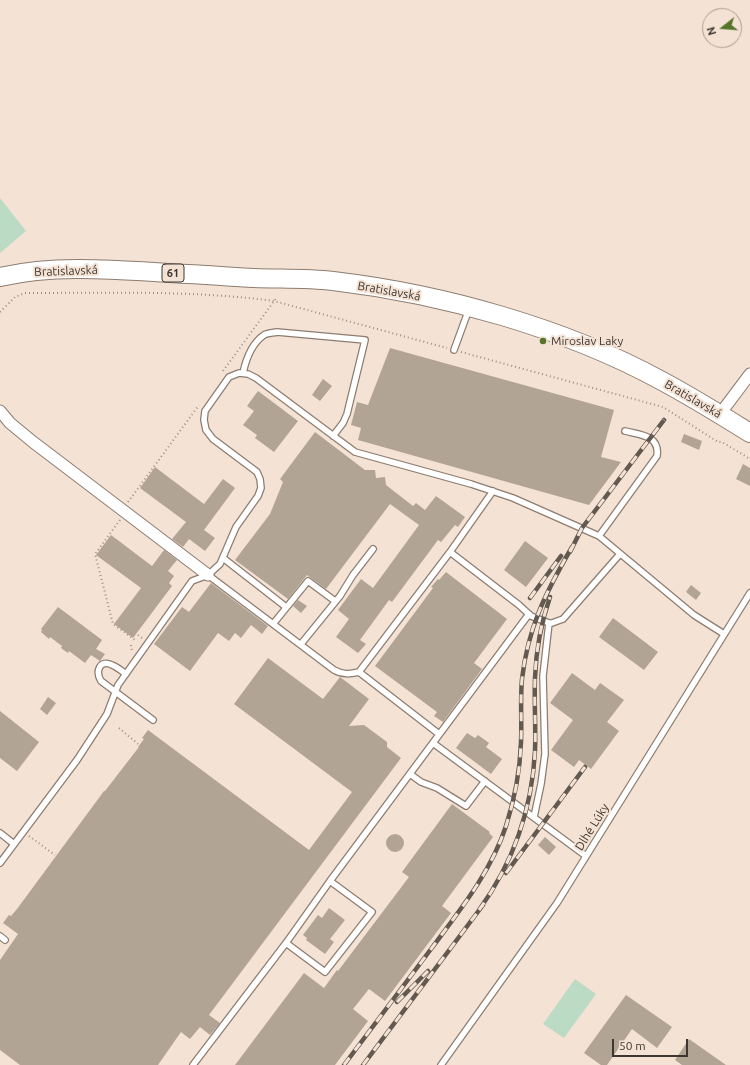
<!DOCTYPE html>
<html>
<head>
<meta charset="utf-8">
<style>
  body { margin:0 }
  #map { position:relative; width:750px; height:1065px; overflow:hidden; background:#f4e2d4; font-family:Ubuntu,sans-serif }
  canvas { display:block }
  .north { position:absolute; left:702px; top:8px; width:40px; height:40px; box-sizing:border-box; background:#f4e2d4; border:1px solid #ab9d92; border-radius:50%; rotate:253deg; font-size:11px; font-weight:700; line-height:16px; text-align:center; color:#3d3630 }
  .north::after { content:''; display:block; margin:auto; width:14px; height:18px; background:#56742a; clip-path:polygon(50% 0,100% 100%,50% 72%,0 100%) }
  .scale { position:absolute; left:612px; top:1039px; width:76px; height:18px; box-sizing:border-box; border:2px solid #3d3630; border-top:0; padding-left:5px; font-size:12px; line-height:14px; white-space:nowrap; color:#3d3630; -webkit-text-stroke:3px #f4e2d4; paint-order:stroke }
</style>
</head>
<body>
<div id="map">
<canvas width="750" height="1065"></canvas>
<div class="north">N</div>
<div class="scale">50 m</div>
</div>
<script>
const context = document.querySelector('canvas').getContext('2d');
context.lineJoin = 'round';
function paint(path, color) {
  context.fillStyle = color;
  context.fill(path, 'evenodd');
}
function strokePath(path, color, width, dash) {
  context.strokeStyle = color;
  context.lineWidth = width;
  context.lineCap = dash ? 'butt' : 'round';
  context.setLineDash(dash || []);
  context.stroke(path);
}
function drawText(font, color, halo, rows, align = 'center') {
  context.font = font + ' Ubuntu,sans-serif';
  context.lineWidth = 4;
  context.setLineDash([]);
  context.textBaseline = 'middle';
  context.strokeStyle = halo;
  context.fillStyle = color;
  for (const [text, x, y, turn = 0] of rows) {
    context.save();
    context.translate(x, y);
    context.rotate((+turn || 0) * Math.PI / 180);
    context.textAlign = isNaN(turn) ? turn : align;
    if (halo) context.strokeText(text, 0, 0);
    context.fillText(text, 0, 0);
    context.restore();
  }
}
const green = new Path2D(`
  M0 198 26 231 0 253Z
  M575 979 596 994 564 1038 543 1024Z`);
const building = new Path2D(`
  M390 348 614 410 601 457 621 462 589 505 358 440 361 428 351 425 357 402 368 405Z
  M323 379 332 386 320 401 312 395Z
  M258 391 298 421 274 452 255 438 257 435 243 425 254 411 247 406Z
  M315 432 365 470H375L376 478 385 477 386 485 413 506 416 503 425 510 436 496 465 517 458 527 455 525 441 542 438 540 392 602 389 600 360 640 366 644 358 653 336 637 349 619 338 610 361 579 373 588 419 525 390 504 326 589 307 575 288 599 235 560 270 514 283 482 280 479Z
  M684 434 702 441 699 450 681 442Z
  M743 464 750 468V486L736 479Z
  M155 467 204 504 223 479 235 488 204 530 215 538 205 551 189 539 183 547 172 539 186 522 140 488Z
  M111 535 152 566 164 550 177 560 168 571 174 576 169 583 172 586 133 638 114 624 141 588 96 555Z
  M525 541 548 558 526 587 504 570Z
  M446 572 507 619 474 663 482 669 443 722 434 716 437 712 375 666 433 588 431 587 438 579 439 580Z
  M211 583 268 626 262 634 251 625 241 638 235 633 229 641 218 633 190 671 154 644 182 607 189 612Z
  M691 585 701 593 696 600 686 592Z
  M298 600 307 606 301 613 293 606Z
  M58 607 102 640 96 649 105 654 100 661 91 655 85 663 69 651 68 653 61 648 62 646 50 637 49 639 41 632 42 630 41 629Z
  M613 618 658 652 644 670 599 637Z
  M268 658 323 699 340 677 369 699 349 726 364 725 387 742V747L401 758 209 1015 220 1023 210 1035 200 1027 190 1039 181 1032 158 1065H20L0 1050V960L18 934 3 923 9 915 11 916 17 909 104 791H105L139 747H138L144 739 142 738 148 730 309 850 352 792 234 704Z
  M572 673 595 690 600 683 624 700 607 722 619 731 591 769 579 760 574 767 551 750 573 720 550 703Z
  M48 697 56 703 47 715 40 709Z
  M0 711 39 742 17 771 0 758Z
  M467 733 475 738 478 735 489 743 486 747 502 759 491 774 456 748Z
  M452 804 490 832 489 833 493 837 442 906 451 913 385 1001 369 989 353 1009 368 1021 335 1065H235L304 973 324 988 337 970 338 971 409 877 402 872Z
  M386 843a9 9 0 1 1 18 0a9 9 0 1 1-18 0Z
  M545 837 556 847 549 855 538 845Z
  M329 908 345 920 330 939 334 942 325 954 306 940 307 938 303 935 318 915 322 918Z
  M626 995 672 1027 657 1048 632 1029 607 1065H601L584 1053Z
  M689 1039 726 1065H682L675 1060Z`);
const path = new Path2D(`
  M0 312 15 297 25 293C108 293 192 290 274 301L447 348
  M461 352 663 407 718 442H722L750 459
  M223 371 277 297
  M128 502 199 405
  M120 520 95 554 113 624 135 640
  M138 635 142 638
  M131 645 132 652
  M119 728 138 744
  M29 836 55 855`);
const service = new Path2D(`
  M454 350 469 309
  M243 373C246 359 251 344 264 335 267 333 273 333 277 332L365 340 347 414 343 423 333 436
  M493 491 450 552 519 605 531 616 549 623H552L563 619 620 554
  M599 536 657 456C660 435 640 435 625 431
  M223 558 286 607
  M208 575 334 670C343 675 350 674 359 672
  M273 624 308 581 335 601
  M301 644 340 596 353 575 373 549
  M126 674C122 671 117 667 112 665 100 659 95 671 101 681L153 720
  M439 734 359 672 450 552
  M433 743 586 856
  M410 774 421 782 437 788 466 806 485 781
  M534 817 541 784 545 754 543 676 549 623
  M0 833 14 844
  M0 863 77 760 107 714 118 685 192 581 208 575 220 564 236 527 258 496 261 488 260 479 257 472 213 439 206 430 204 420 205 411 229 377 239 373 248 374 256 378 355 452 471 484 513 498 599 536 694 615 724 634
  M330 881 529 614
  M0 936 5 940
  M193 1065 286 943 330 881 372 912 325 972 286 943
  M441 1065 557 903 750 593`);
const minor = new Path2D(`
  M0 411 10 423 33 442 208 575
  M720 414 750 374`);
const primary = new Path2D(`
  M0 277C61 263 126 271 188 274 210 275 232 277 254 278 280 279 307 278 333 281 443 294 565 328 662 381 692 397 721 415 750 433`);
const rail = new Path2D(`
  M570 552 582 528 664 420
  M530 598 561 556
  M506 873 585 767
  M479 910C513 863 532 809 535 751 536 727 534 702 535 678 536 650 541 623 550 597
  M397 1002 428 971
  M344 1065C373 1026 402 988 431 949 460 910 491 872 506 826 515 798 520 771 521 742 522 721 520 700 522 679 528 627 546 592 572 547
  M363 1065 483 905`);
const markers = [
  [543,341,4,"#56742a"]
];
const shields = [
  [173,273,22]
];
const shieldNames = [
  ["61",173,273]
];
const streetNames = [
  ["Bratislavská",66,271,-2],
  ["Bratislavská",389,291,10],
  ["Bratislavská",693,399,30],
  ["Dlhé Lúky",592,827,-58]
];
const poiNames = [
  ["Miroslav Laky",551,341]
];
paint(green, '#bbdbc5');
paint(building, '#b2a494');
strokePath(service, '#8d7d70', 8);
strokePath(minor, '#8d7d70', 13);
strokePath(primary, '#8d7d70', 20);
strokePath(path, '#9c9085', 2, [1, 3]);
strokePath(service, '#fff', 5.5);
strokePath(minor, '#fff', 11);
strokePath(primary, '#fff', 18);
strokePath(rail, '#625951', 4.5);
strokePath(rail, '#f4e2d4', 3, [9]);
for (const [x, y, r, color] of markers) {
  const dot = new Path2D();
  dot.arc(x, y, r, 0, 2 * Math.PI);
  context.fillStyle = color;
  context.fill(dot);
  strokePath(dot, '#f4e2d4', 1.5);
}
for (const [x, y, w] of shields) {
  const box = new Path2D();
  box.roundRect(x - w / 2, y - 9, w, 18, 3);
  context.fillStyle = '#f4e2d4';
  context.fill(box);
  strokePath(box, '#3d3630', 1);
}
drawText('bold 11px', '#3d3630', null, shieldNames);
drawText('12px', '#3d3630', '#f4e2d4', streetNames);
drawText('12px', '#3d3630', '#f4e2d4', poiNames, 'left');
</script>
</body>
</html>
